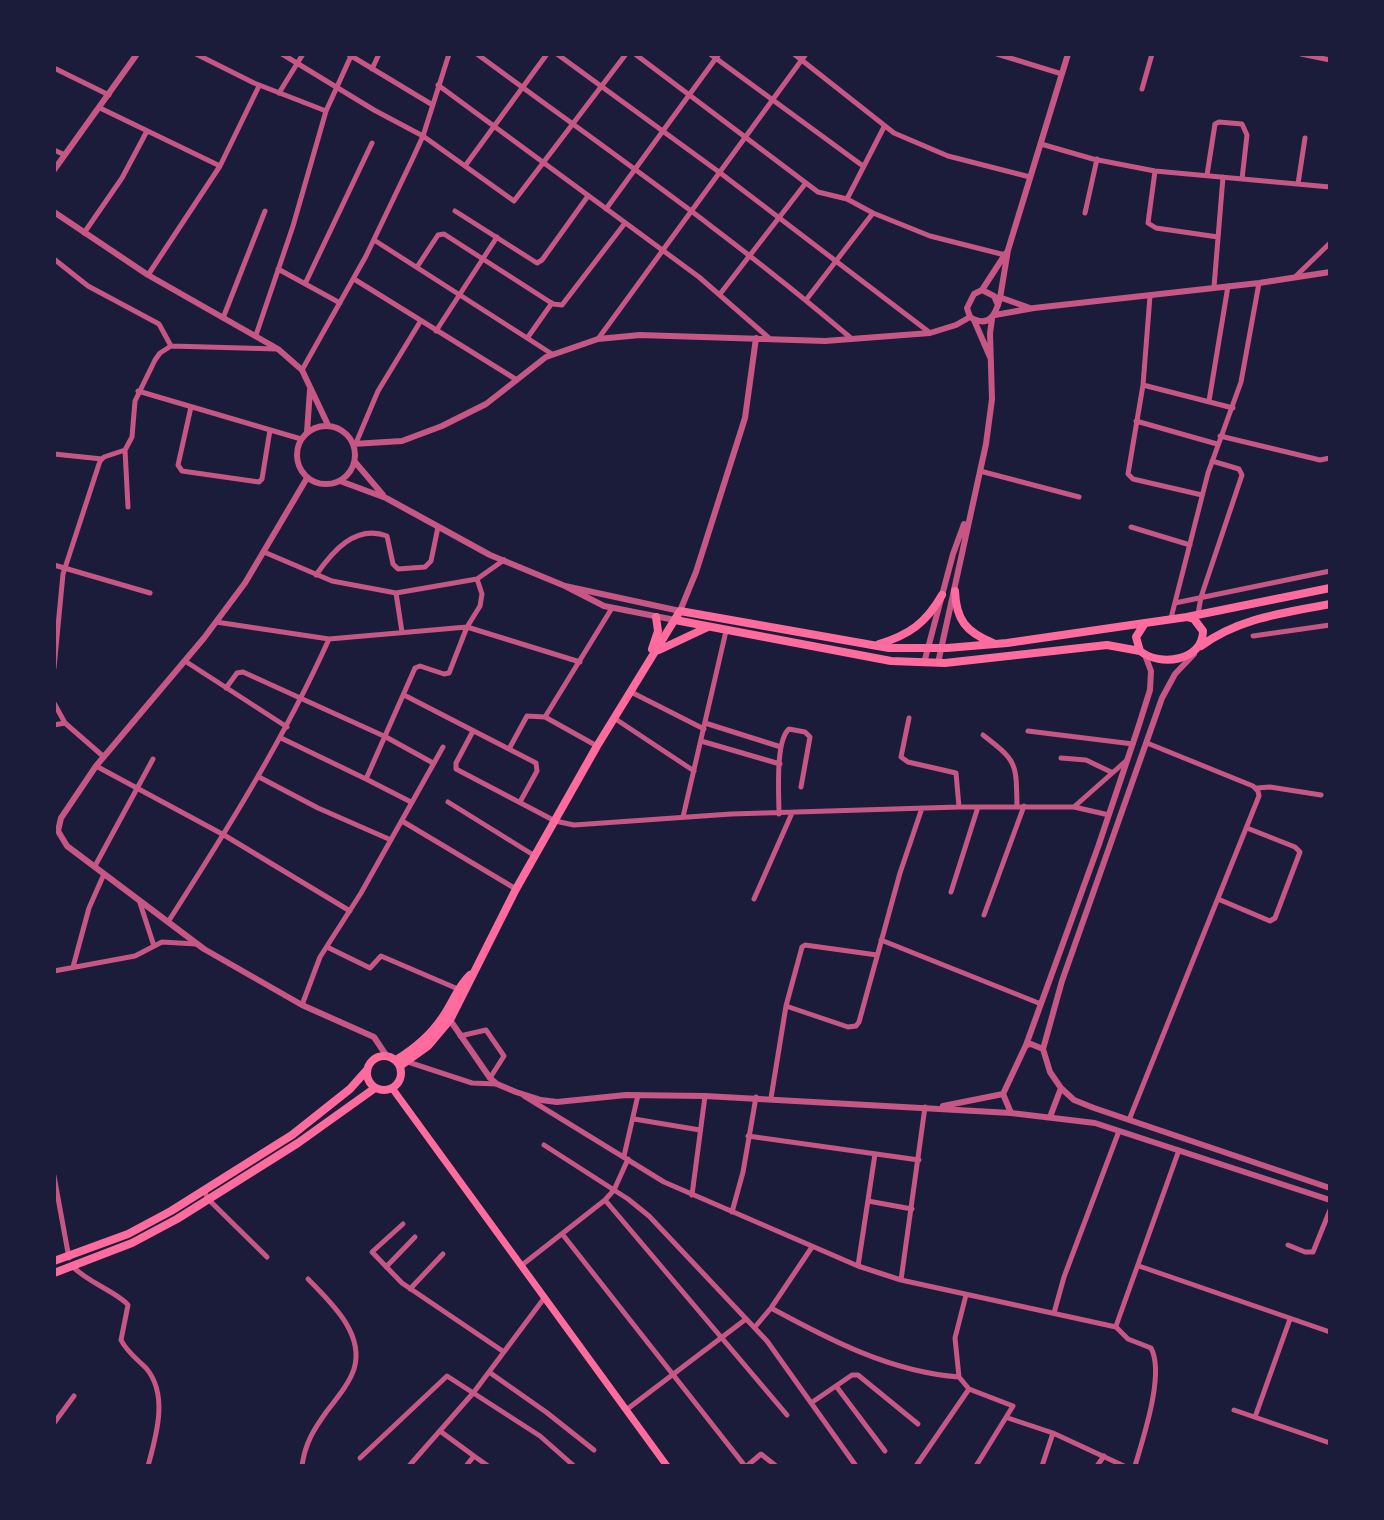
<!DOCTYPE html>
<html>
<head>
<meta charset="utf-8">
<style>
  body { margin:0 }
  #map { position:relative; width:1384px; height:1520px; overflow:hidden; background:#1b1b3a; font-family:"Nunito Sans",sans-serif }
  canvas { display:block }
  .frame { position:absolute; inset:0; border:56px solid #1b1b3a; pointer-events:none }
</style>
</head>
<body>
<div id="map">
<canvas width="1384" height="1520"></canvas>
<div class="frame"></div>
</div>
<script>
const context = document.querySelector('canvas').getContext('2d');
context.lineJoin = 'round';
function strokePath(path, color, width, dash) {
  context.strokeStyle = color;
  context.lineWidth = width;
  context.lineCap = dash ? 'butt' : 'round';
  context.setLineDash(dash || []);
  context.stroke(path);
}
const minor = new Path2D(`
  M196 54 254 83 326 111
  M282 54 374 110 423 136 514 201 626 54
  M348 54 431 104
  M477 54C603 147 733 237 852 339
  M557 54 719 172 929 332
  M635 54 818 192 847 199 873 213 930 236 1005 255
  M710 54 863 166
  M794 54 894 133 948 156 1030 177
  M997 54 1062 74
  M1301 54 1330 60
  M54 68 109 95
  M372 69 379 54
  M438 85 699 277 769 338
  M1142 89 1152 54
  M279 93 303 54
  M100 108 220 166
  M1041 144 1093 159 1155 171 1330 187
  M54 150 65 155
  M465 166 547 54
  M1155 171 1148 223 1156 228 1218 237
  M1207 175 1215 124 1219 122 1242 124 1247 135 1242 179
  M1298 184 1305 138
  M847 199 884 127
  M606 209 719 54
  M455 211 537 263 542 260 588 196
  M1085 213 1097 159
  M84 233 122 178 147 131
  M374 240 552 354
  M54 259 88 286 159 324 171 346
  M417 267 438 235 444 234 553 304 562 305 625 223
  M278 269 340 303
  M148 275 220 166 259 86
  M1296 276 1330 243
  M354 279 517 380
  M305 284 372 143
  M1214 287 1223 177
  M720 294 805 184
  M1150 296 1143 385 1128 474 1133 479 1202 495
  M806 300 873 213
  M223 318 265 211
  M436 331 497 237
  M256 335 293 226 326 111 351 56
  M528 337 552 303
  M598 339 806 54
  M302 370 366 256 412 160 423 136 449 54
  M1143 385 1233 408
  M138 391 301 439
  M1209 401 1228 286
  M191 407 178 465 182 471 259 482 262 479 270 430
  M1136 421 1217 444
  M1220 436 1320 460 1330 458
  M356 443 378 391 420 322
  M54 454 102 459
  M980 471 1079 497
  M128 507 125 450 132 437 135 401 155 360 160 353 171 346 277 349
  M1131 527 1190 545
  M264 552 332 581 396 593
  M54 565 150 593
  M316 575C332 552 355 524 387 536L393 564 398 569 425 567 431 561 438 527
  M1175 603 1330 571
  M1198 614 1201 597 1242 475 1239 469 1212 461
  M1171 618 1208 473 1241 382 1259 283
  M216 622 329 639 467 627 580 662
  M402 632 396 593 477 579
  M1253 636 1330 625
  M185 661 287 727
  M54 668 63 574 100 461 104 457 125 450
  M226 688 237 673 243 672 386 737 433 763
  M631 692 704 729
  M404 695 536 763 537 771 520 802
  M54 703 65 723 104 757
  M614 718 694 771
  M909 718 901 757 908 762 956 773 959 807
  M705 723 781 747
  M54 725 65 723
  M473 731 456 763V769L555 821 574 825 731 814 959 807H1074L1109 815
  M1028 731 1133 744
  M983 735C1018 762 1016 763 1017 806
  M281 738 366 779 415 668 420 666 444 674 449 673 467 627 480 606 482 594 477 579 504 560
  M701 741 780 764
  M597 746 545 717 612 608
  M509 749 527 716 545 717
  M1061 758 1086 760 1111 772
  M96 766 224 835 350 911
  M259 777 318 808 391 840
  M366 779 411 802
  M1257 788 1270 787 1321 795
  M448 802 535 856
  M1075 806 1127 760
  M779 814C779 795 775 741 789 729L805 732 810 737 801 787
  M683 817 726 631
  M402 821 516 889
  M95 866 153 759
  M951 892 978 807
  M754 899 792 813
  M1218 899 1270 921 1275 918 1300 852 1295 847 1247 828
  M140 903 154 946
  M984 915 1024 806
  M168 922C227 830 284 739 329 639
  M881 940 1041 1004
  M327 947 370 968 381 956 458 989
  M73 967 89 908 104 874
  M54 971 135 956 162 942 196 944
  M302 1005 320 957 361 893 443 747
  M786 1006 848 1027 856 1026 859 1022 900 873 922 808
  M460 1036 486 1030 504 1056 490 1078
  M408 1062 472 1083 497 1084
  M524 1096 664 1182 858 1266 901 1280 1116 1327 1128 1339 1151 1348C1165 1374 1143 1438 1135 1466
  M771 1098 786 1006 802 947 805 945 877 955
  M634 1119 700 1130
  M1129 1120 1259 796 1258 791 1253 786 1147 743
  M748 1136 919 1160
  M544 1145 628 1199 649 1216 767 1341 856 1466
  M624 1156 638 1095
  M54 1176 69 1258
  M204 1190 208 1199 267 1257
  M692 1195 705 1096
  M605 1200 787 1415
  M868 1201 912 1209
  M732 1212 743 1172 756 1097
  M403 1224 372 1252 402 1283 504 1352
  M563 1235 745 1466
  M1288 1245 1305 1252H1313L1330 1210
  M522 1265 605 1200 614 1190 628 1159
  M858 1266 875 1154
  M1139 1266 1330 1332
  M73 1267C89 1283 117 1292 128 1305L121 1340C127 1352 137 1359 146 1368 169 1395 156 1436 148 1466
  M386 1267 415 1237
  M901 1280 925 1107
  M410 1289 443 1254
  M771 1308C830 1340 891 1372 959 1377L955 1338 966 1295
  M1054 1313 1064 1277 1119 1131
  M1116 1326 1179 1150
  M755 1327 771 1308 812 1247
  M489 1372 546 1412 594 1450
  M959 1377 969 1389 1013 1406 976 1466
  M836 1386 885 1451
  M811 1403 852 1375H858L918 1424
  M626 1410 746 1319
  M1234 1410 1330 1443
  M1255 1417 1290 1319
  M1008 1418 1053 1433 1124 1466
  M54 1423 74 1396
  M440 1431 474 1456
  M360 1458 447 1376 540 1436 574 1466
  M302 1466C305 1443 314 1429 327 1411 337 1398 349 1384 354 1369 365 1333 330 1302 308 1279
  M409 1466 474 1392 545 1297
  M466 1466 474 1456 488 1466
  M747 1466 761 1454 776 1466
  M916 1466 969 1389
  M1042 1466 1053 1433
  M1097 1466 1104 1456`);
const tertiary = new Path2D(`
  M54 170 137 54
  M54 212 148 275 278 349 302 370 328 425
  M982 290 1006 253
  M999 297 1030 308
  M998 305 994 296 982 290 974 294 967 308 970 317C989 329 996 314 1000 298L1008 250 1068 54
  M995 315 1034 308 1259 283 1330 272
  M974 320 990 357
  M297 455a29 29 0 1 1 58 0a29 29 0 1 1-58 0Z
  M307 432 310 390
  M353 444 402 441 442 426 486 404 546 357 598 339 640 335 825 341 930 333 956 325 970 317
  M355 462 383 495
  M307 478 245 583 204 638 96 766 61 818 58 831 67 846 204 949 302 1005 374 1037 386 1055
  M340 481 386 498 490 555 565 586 604 606 675 620
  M565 586 680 611 696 572 745 418 756 338
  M924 663 953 554 964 524
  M938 663 986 444 992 399 990 333 992 319
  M450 1020 490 1078 497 1084 516 1092 541 1100 557 1102 626 1095 705 1096 1011 1113
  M1026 1045 1098 847 1138 728 1150 690 1151 671 1145 655
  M1043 1049 1062 981 1162 698 1175 674 1194 654
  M1061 1088 1074 1100 1094 1108 1330 1188
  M943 1106 1003 1094
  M1050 1117 1061 1088 1050 1072 1043 1049 1031 1044 1026 1045 1003 1094 1011 1113 1095 1123 1330 1200`);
const secondary = new Path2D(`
  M392 1088 667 1466`);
const primary = new Path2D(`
  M955 591C956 620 966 632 993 643
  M1187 617 1194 619 1203 631C1203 661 1160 667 1140 651L1136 637 1145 623Z
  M1187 617 1330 588
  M675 620 891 661 945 663 1107 645 1140 651
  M879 644C909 635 926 623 942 595
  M1201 646C1239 618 1284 613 1330 604
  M652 649 658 631 656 617
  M659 650 708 627
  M367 1073a17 17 0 1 1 34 0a17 17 0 1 1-34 0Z
  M396 1060C414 1049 430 1036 442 1018 453 1003 457 987 470 975
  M400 1066 428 1046 450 1020 516 889 597 746 680 611 889 648H947L1007 643 1145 623
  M54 1261 128 1234 171 1211 292 1135 350 1089 366 1071
  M54 1273 132 1243 177 1219 298 1143 375 1088`);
strokePath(minor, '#c65784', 5);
strokePath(tertiary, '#c65784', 6);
strokePath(secondary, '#ff6b9d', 7);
strokePath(primary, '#ff6b9d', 8);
</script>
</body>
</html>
